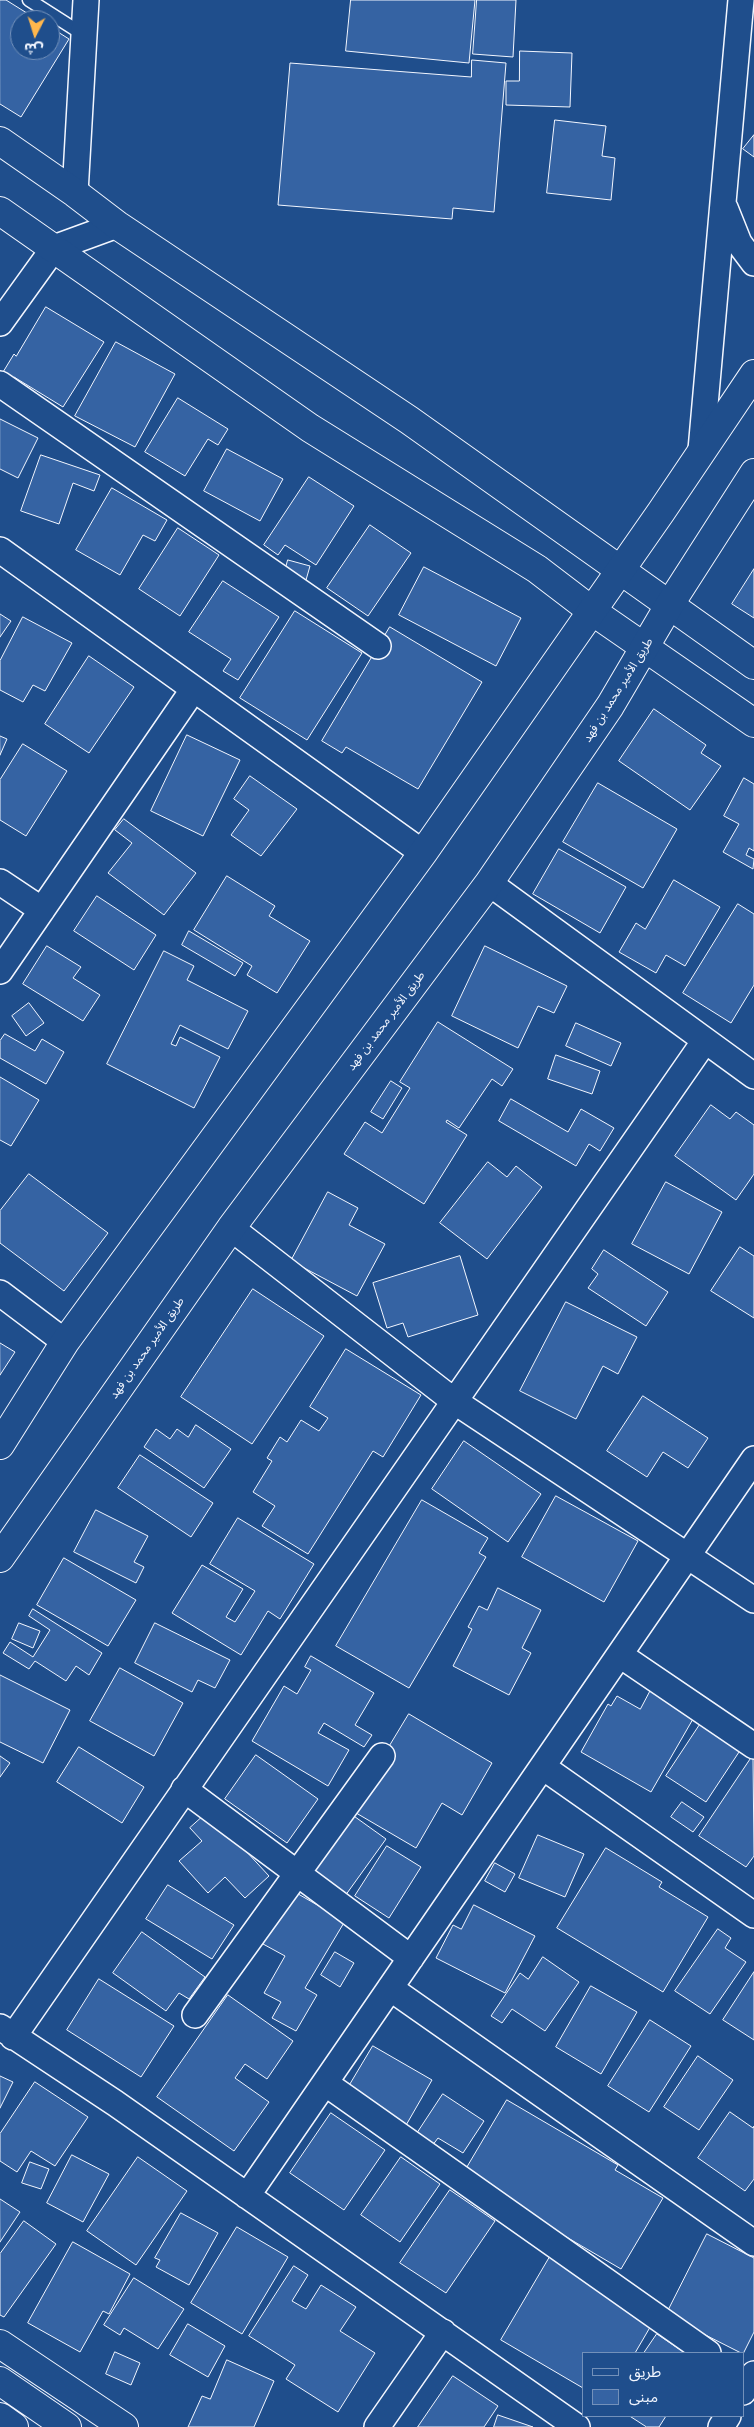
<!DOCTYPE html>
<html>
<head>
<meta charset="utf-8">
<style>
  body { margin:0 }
  #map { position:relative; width:754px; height:2427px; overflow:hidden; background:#1f4e8c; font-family:Raleway,"Noto Sans Arabic",sans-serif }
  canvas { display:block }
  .legend { position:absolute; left:582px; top:2352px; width:162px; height:65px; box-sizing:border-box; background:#1f4e8c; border:1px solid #7391ba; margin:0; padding:6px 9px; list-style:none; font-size:15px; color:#f2f6ff }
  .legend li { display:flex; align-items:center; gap:10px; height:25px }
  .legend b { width:25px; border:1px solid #7391ba }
  .north { position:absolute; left:10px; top:10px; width:50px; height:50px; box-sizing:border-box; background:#1f4e8c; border:1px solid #7391ba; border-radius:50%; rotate:185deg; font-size:14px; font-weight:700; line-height:20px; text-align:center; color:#f2f6ff }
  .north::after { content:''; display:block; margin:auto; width:18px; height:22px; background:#ffb74d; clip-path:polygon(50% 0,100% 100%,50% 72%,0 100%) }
</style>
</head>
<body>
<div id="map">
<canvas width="754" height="2427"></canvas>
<ul class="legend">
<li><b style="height:6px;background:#1f4e8c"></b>طريق</li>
<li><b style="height:14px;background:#3563a3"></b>مبنى</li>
</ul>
<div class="north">ش</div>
</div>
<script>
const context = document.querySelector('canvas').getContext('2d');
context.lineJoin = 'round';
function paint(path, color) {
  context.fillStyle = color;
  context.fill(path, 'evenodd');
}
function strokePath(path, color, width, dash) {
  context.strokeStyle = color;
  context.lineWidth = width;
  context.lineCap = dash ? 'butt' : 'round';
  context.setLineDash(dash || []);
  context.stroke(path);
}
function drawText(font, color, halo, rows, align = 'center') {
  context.font = font + ' Raleway,"Noto Sans Arabic",sans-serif';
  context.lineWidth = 4;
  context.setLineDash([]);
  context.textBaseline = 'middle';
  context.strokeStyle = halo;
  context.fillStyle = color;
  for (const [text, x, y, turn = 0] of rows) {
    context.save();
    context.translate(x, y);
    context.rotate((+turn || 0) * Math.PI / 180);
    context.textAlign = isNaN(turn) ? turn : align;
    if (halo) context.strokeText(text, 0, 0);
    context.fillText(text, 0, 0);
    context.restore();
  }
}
const building = new Path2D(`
  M0 0H6L38 20H20V50H50V27L69 39 21 117 0 104Z
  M351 0H475L469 63 346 51Z
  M477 0H516L513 57 473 54Z
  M520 51 572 53 570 107 506 105V81H519Z
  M472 60 506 63 494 212 453 208 452 219 278 205 290 63 471 77Z
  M555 120 606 126 602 156 615 158 611 200 547 193Z
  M754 135V157L743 149Z
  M46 307 104 342 63 407 14 377 8 388 0 377 14 354 16 356Z
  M116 342 175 374 135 447 75 416Z
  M178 398 228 429 218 445 208 439 185 476 145 452Z
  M0 419 38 438 18 478 0 469Z
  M227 449 283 479 260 521 204 491Z
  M41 455 100 475 94 491 73 483 59 524 21 511Z
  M309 477 354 506 316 565 285 545 278 555 264 545Z
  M112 488 167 520 155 541 143 535 120 575 76 550Z
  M370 525 411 553 368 616 327 588Z
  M178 528 219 555 180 616 139 589Z
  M288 560 310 566 306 580 284 575Z
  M424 567 521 618 496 666 399 615Z
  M754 569V618L732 604Z
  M223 581 279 617 238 680 223 671 231 659 189 632Z
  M295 611 362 653 307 740 240 698Z
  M0 614 11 621 0 637Z
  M23 617 72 643 45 691 33 685 23 702 0 690V661Z
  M390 627 482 682 418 789 346 747 342 753 322 741Z
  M89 656 134 687 89 753 45 724Z
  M654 709 706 745 701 753 721 766 690 810 619 761Z
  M187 735 240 760 203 836 151 811Z
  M0 736 7 739 0 755Z
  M23 744 67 771 26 836 0 820V780Z
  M250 776 297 809 261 856 231 835 249 810 234 799Z
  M744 778 754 784V851L749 848 746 855 754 859 753 869 723 852 739 824 724 816Z
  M598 783 677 829 643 888 563 842Z
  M124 819 196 873 164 915 108 873 132 843 115 830Z
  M559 849 626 887 600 933 533 894Z
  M227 876 275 906 269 916 310 941 277 993 247 975 252 966 194 930Z
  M674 880 720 907 685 966 666 955 656 973 619 952 636 923 645 929Z
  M97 896 156 935 134 970 74 931Z
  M738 904 754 914V985L731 1023 683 993Z
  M189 931 243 963 235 976 182 945Z
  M47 946 81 967 73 978 100 995 83 1021 23 984Z
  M485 946 567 986 554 1013 538 1006 518 1048 452 1016Z
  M164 951 194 966 187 980 248 1011 228 1049 180 1025 171 1044 176 1046 180 1037 220 1057 194 1108 107 1064Z
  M29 1003 44 1023 26 1036 12 1016Z
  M438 1022 513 1069 502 1086 492 1079 459 1128 447 1120 446 1122 467 1135 424 1204 344 1154 365 1122 382 1133 410 1088 400 1082Z
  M576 1023 621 1043 611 1066 566 1046Z
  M5 1034 35 1051 42 1039 64 1052 46 1084 0 1058V1041Z
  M556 1055 600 1071 592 1094 548 1079Z
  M0 1077 39 1100 11 1146 0 1140Z
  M391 1081 402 1088 383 1119 371 1112Z
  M511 1099 568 1132 581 1109 614 1128 600 1151 589 1144 576 1166 499 1121Z
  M711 1105 730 1119 736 1112 754 1125V1174L736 1200 675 1156Z
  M488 1162 507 1177 516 1166 542 1187 487 1259 440 1223Z
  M29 1174 108 1233 64 1291 0 1243V1211Z
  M666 1182 722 1212 689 1274 632 1244Z
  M328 1192 358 1208 349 1225 385 1244 357 1296 291 1261Z
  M740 1247 754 1256V1318L711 1291Z
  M604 1250 668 1292 646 1326 588 1288 598 1274 592 1269Z
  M460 1256 478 1315 408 1337 403 1323 387 1328 373 1283Z
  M253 1289 324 1336 252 1444 181 1397Z
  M566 1302 637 1337 618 1374 603 1366 576 1419 520 1391Z
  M0 1343 15 1352 0 1375Z
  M346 1349 421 1395 383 1457 373 1451 308 1554 262 1526 275 1506 253 1492 272 1461 267 1458 280 1437 287 1442 301 1420 319 1431 328 1418 310 1407Z
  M643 1396 708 1438 688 1468 663 1452 647 1477 607 1451Z
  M196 1425 231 1449 204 1488 144 1447 156 1429 170 1439 177 1429 188 1437Z
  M464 1441 541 1494 508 1542 432 1489Z
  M140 1455 213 1503 191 1537 118 1488Z
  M556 1496 638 1541 604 1602 522 1557Z
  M422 1500 488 1538 479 1553 486 1557 409 1688 336 1646Z
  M96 1510 148 1536 134 1562 144 1567 136 1583 74 1552Z
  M238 1518 314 1564 280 1619 268 1611 241 1655 172 1613 202 1565 243 1589 226 1617 235 1622 255 1591 210 1564Z
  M64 1558 136 1600 108 1646 37 1605Z
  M498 1588 541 1610 522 1648 531 1653 509 1695 453 1666 472 1629 468 1627 479 1606 487 1610Z
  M33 1609 102 1653 89 1675 76 1666 66 1681 35 1661 29 1669 3 1653 10 1642 33 1657 50 1630 29 1616Z
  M19 1623 40 1631 33 1648 12 1639Z
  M155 1623 230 1660 215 1688 198 1680 192 1692 135 1663Z
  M311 1656 374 1693 355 1725 372 1735 364 1747 324 1723 318 1733 349 1750 328 1786 252 1741 284 1686 297 1694 311 1670 305 1667Z
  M120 1668 183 1703 154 1756 90 1721Z
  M0 1675 70 1710 43 1763 0 1742Z
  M653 1686 697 1712 651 1792 581 1752 608 1704 611 1706 617 1696 640 1709Z
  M409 1714 492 1763 462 1815 442 1803 416 1848 351 1810Z
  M701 1723 741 1749 706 1802 666 1776Z
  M79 1747 144 1787 122 1823 57 1782Z
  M256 1755 318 1799 287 1843 225 1799Z
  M753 1755 754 1856 746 1867 699 1836Z
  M0 1756 10 1763 0 1777Z
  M682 1802 704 1817 693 1832 671 1817Z
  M344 1809 386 1839 345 1896 303 1867Z
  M209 1811 269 1876 245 1898 225 1877 208 1893 179 1861 202 1841 190 1828Z
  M538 1835 584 1854 565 1897 519 1878Z
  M387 1846 421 1867 389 1918 355 1896Z
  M606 1848 662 1882 659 1887 708 1917 663 1992 557 1928Z
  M495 1863 515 1874 505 1892 485 1881Z
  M168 1885 234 1925 212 1959 146 1919Z
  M293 1891 345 1921 305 1988 317 1995 296 2031 272 2018 281 2002 264 1993 285 1956 263 1944Z
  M474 1905 535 1936 505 1993 436 1958 453 1925 461 1929Z
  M718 1929 731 1938 725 1948 746 1962 710 2014 675 1991Z
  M142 1932 205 1977 189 1999 179 1993 166 2011 113 1973Z
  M335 1952 354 1963 340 1987 321 1975Z
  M543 1957 579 1982 545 2031 512 2009 502 2023 491 2016 520 1973 528 1979Z
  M754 1972V2040L723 2020Z
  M99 1979 174 2026 141 2077 67 2030Z
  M591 1986 637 2012 601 2074 556 2047Z
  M228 1995 293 2041 267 2079 245 2064 235 2078 269 2102 234 2151 157 2097Z
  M650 2020 691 2046 649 2112 608 2086Z
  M373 2046 432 2080 405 2127 345 2093Z
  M698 2056 733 2080 699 2130 664 2107Z
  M0 2076 13 2082 0 2108Z
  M35 2082 88 2117 55 2166 31 2151 17 2172 0 2161V2134Z
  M443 2094 484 2121 463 2153 438 2138 432 2146 416 2135Z
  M507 2100 618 2165 615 2170 663 2198 621 2269 462 2176Z
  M730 2112 753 2128 754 2126V2179L745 2191 698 2158Z
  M331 2113 385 2150 344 2210 290 2173Z
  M72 2155 109 2174 83 2222 47 2203Z
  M138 2157 187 2191 136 2265 87 2231Z
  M401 2157 440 2184 400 2242 361 2215Z
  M30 2162 49 2169 41 2189 22 2183Z
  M450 2190 495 2221 446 2293 400 2263Z
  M0 2199 20 2212 0 2242Z
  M181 2213 218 2233 189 2285 156 2267 160 2260 155 2258Z
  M24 2221 56 2244 4 2317 0 2315V2254Z
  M237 2227 288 2257 242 2334 191 2303Z
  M707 2234 754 2258V2332L743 2354 666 2315Z
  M73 2242 130 2274 109 2314 103 2311 80 2352 28 2323Z
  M551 2255 656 2317 635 2353H583V2388L501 2340Z
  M294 2266 308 2275 292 2301 306 2309 321 2285 356 2307 340 2331 375 2353 338 2412 286 2379 295 2365 249 2336Z
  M134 2278 184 2309 158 2349 124 2328 120 2335 104 2325Z
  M188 2324 225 2346 208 2377 170 2355Z
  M657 2334 685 2353H644Z
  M115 2352 140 2363 131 2385 106 2374Z
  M227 2360 274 2381 254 2427H188L202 2396 210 2399Z
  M453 2376 498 2406 484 2427H418Z
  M498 2415 533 2427H494Z
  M630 2416H666L659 2427H647Z`);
const lane = new Path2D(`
  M29 0 84 35`);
const street = new Path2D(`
  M75 193 86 0
  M725 208 739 243 754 263
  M0 323 54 248 117 225
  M0 384 378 646
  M701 450 741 0
  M0 550 423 853
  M0 882 42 910
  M489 883 754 1076
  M0 971 193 690
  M231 1228 454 1401 754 1600
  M0 1293 65 1342
  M620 1655 754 1746
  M543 1767 754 1915
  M184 1789 411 1958
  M390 1988 754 2243
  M195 2015 382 1756
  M0 2027 115 2103 577 2427
  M13 2037 704 1042
  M325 2083 708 2353
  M247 2196 754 1459
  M743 2392 754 2374
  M377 2427 443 2332
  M721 2427 728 2416`);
const secondary = new Path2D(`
  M0 141 75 193 117 225 409 420 754 665
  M0 211 310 428 537 569 592 611 754 723
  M0 2344 124 2427`);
const highway = new Path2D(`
  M0 1445 65 1342 423 853 661 512 754 374
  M0 1558 231 1228 489 883 610 706 670 604 754 473
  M0 2381 67 2427
  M0 2417 14 2427`);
const streetNames = [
  ["طريق الأمير محمد بن فهد",618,690,-58],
  ["طريق الأمير محمد بن فهد",386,1021,-53],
  ["طريق الأمير محمد بن فهد",147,1348,-55]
];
paint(building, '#3563a3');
strokePath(building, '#f2f6ff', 1);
strokePath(lane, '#f2f6ff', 15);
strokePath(street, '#f2f6ff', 28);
strokePath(secondary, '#f2f6ff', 30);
strokePath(highway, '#f2f6ff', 30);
strokePath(lane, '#1f4e8c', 12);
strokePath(street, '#1f4e8c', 25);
strokePath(secondary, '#1f4e8c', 28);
strokePath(highway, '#1f4e8c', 28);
drawText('12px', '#f2f6ff', '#1f4e8c', streetNames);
</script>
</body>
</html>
